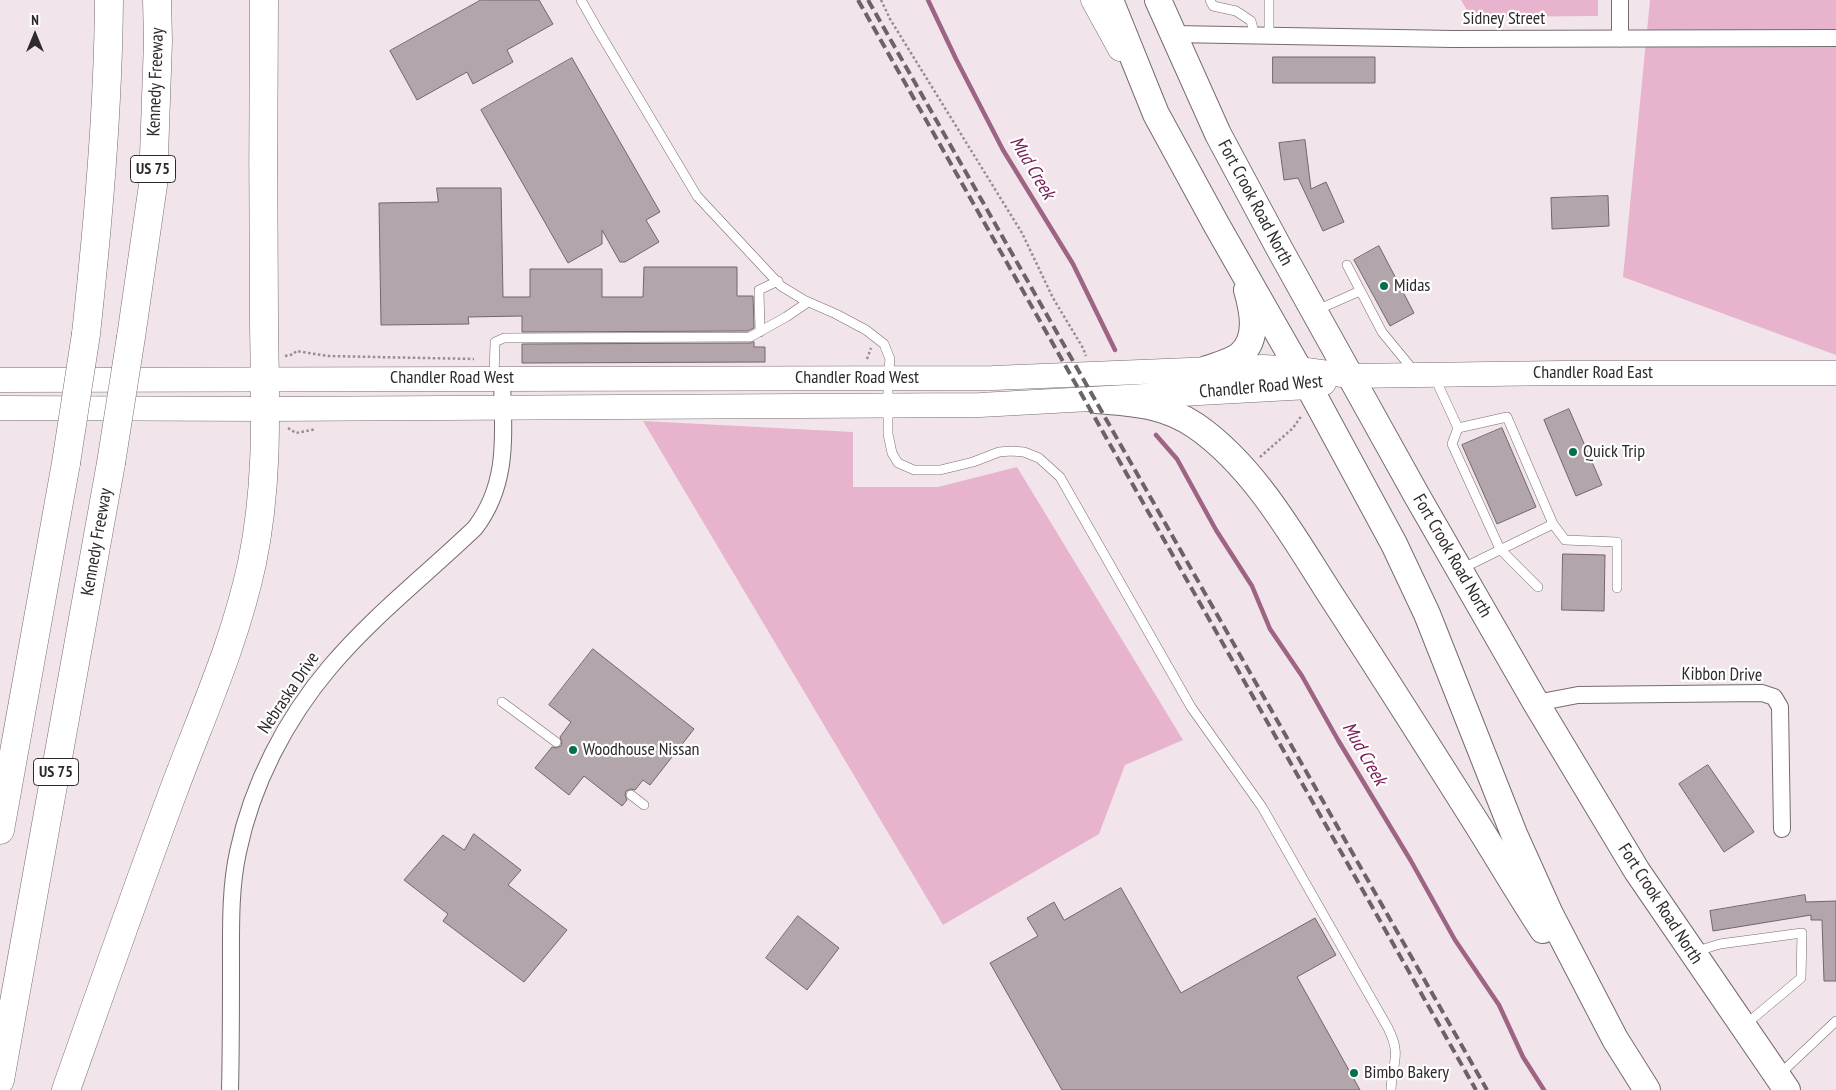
<!DOCTYPE html>
<html>
<head>
<meta charset="utf-8">
<style>
  body { margin:0 }
  #map { position:relative; width:1836px; height:1090px; overflow:hidden; background:#f1e5eb; font-family:"PT Sans Narrow",sans-serif }
  canvas { display:block }
  .north { position:absolute; left:10px; top:10px; width:50px; height:50px; -webkit-text-stroke:4px #fff; paint-order:stroke; rotate:0deg; font-size:14px; font-weight:700; line-height:20px; text-align:center; color:#2e292c }
  .north::after { content:''; display:block; margin:auto; width:18px; height:22px; background:#2e292c; clip-path:polygon(50% 0,100% 100%,50% 72%,0 100%) }
</style>
</head>
<body>
<div id="map">
<canvas width="1836" height="1090"></canvas>
<div class="north">N</div>
</div>
<script>
const context = document.querySelector('canvas').getContext('2d');
context.lineJoin = 'round';
function paint(path, color) {
  context.fillStyle = color;
  context.fill(path, 'evenodd');
}
function strokePath(path, color, width, dash) {
  context.strokeStyle = color;
  context.lineWidth = width;
  context.lineCap = dash ? 'butt' : 'round';
  context.setLineDash(dash || []);
  context.stroke(path);
}
function drawText(font, color, halo, rows, align = 'center') {
  context.font = font + ' "PT Sans Narrow",sans-serif';
  context.lineWidth = 4.5;
  context.setLineDash([]);
  context.textBaseline = 'middle';
  context.strokeStyle = halo;
  context.fillStyle = color;
  for (const [text, x, y, turn = 0] of rows) {
    context.save();
    context.translate(x, y);
    context.rotate((+turn || 0) * Math.PI / 180);
    context.textAlign = isNaN(turn) ? turn : align;
    if (halo) context.strokeText(text, 0, 0);
    context.fillText(text, 0, 0);
    context.restore();
  }
}
const green = new Path2D(`
  M1461 0H1598V16L1471 17Z
  M1650 0H1836V355L1623 277Z
  M643 421 853 432V487H938L1017 467 1183 740 1125 765 1099 834 943 925Z`);
const stream = new Path2D(`
  M928 0 956 59 1003 150 1073 264 1115 350
  M1156 435 1177 459 1216 530 1252 586 1270 629 1302 676 1338 740 1411 861 1455 940 1499 1005 1523 1057 1544 1090`);
const building = new Path2D(`
  M481 0H539L553 24 507 50 513 62 473 84 467 72 417 100 390 51Z
  M1273 57H1375V83H1273Z
  M572 58 660 212 646 220 659 242 625 262H620L602 230V244L568 263 481 110Z
  M1305 140 1311 189 1326 182 1344 222 1323 231 1298 178 1284 180 1279 143Z
  M437 188H501L503 297H530V269H602V297H643L644 267H737V296H753L754 328 748 331 522 332V316L468 317 469 324 381 325 379 203 438 202Z
  M1608 196 1609 226 1552 229 1551 198Z
  M1379 246 1414 313 1390 326 1354 260Z
  M754 342V347H765V362L522 363V344L750 343Z
  M1569 409 1602 485 1576 496 1544 420Z
  M1502 428 1536 507 1497 524 1462 445Z
  M1563 554 1605 555 1604 611 1562 610Z
  M593 649 694 729 650 785 643 780 635 790 631 789 626 791 625 795 627 800 622 806 584 776 569 795 535 768 552 747 556 748 561 746 562 742 560 737 571 722 549 705Z
  M1708 765 1754 832 1724 852 1679 784Z
  M474 834 521 870 508 885 567 930 524 982 443 921 448 914 404 880 443 835 464 850Z
  M1121 888 1181 993 1315 918 1336 955 1297 977 1360 1090H1062L990 963 1038 936 1027 918 1054 902 1064 920Z
  M1805 895 1806 902 1836 901V981H1824L1822 920H1811V915L1713 931 1710 911Z
  M798 916 839 948 807 990 766 958Z`);
const path = new Path2D(`
  M881 0 890 19 1022 233 1053 298 1083 348 1086 356
  M285 356 294 354 296 351 328 356 474 359
  M867 359 871 348
  M288 428 296 433 316 429
  M1260 457 1293 428 1302 415`);
const lane = new Path2D(`
  M581 0 598 30 697 196 781 286 804 300 836 314 866 330 884 344 890 359 888 379V434L892 453 898 463 914 470H940L973 462 999 452 1011 451 1024 452 1039 458 1060 477 1191 707 1262 807 1388 1028C1402 1056 1392 1062 1391 1090
  M1210 0 1213 6 1236 11 1251 21 1255 36
  M1269 0V36
  M1347 265 1382 332 1414 371
  M1317 310 1360 291
  M760 332 759 290 778 281
  M1434 376 1458 428 1507 417 1553 524 1461 569
  M494 378 495 342 504 338 750 337 786 317 808 302
  M1458 428 1452 444 1500 549 1538 587
  M1553 524 1565 540 1617 542V588
  M502 702 556 742
  M631 795 644 805
  M1694 952 1720 944 1802 933 1801 978 1745 1025
  M1780 1074 1836 1021`);
const street = new Path2D(`
  M1620 0V39
  M1173 34 1453 39 1836 38
  M1536 703 1578 695 1762 693 1774 697 1780 707 1782 829
  M230 1090C231 1048 231 1007 231 965 231 928 230 888 238 852 252 784 286 719 330 667 373 616 427 574 475 528 510 482 503 432 502 378`);
const secondary = new Path2D(`
  M1093 0 1120 49
  M0 380 993 378 1263 367 1299 369 1350 376 1561 373H1836
  M0 408 266 409 980 405 1309 387 1324 383`);
const primary = new Path2D(`
  M1110 0 1156 114 1216 224 1309 387 1394 544 1427 614 1514 834 1550 914 1615 1039 1647 1090
  M1158 0 1218 134 1279 248 1417 496 1536 703 1637 871 1787 1090
  M1207 369C1218 365 1231 362 1240 355 1259 339 1253 311 1247 290
  M1096 400C1133 403 1164 404 1196 426 1255 467 1294 538 1332 597 1381 672 1429 748 1477 824 1499 859 1520 895 1543 930`);
const highway = new Path2D(`
  M86 334C98 223 108 112 109 0
  M131 337 153 185 158 41 157 0
  M0 830 66 463
  M0 1080 111 463
  M66 1090C101 991 136 891 173 792 201 717 235 643 252 563 269 481 265 405 264 322 263 215 263 107 264 0`);
const rail = new Path2D(`
  M858 0 1476 1090
  M868 0 1487 1090`);
const highwayBridge = new Path2D(`
  M66 463 86 334
  M111 463 131 337`);
const markers = [
  [1384,286,5,"#037149"],
  [1573,452,5,"#037149"],
  [573,750,5,"#037149"],
  [1354,1073,5,"#037149"]
];
const shields = [
  [153,169,45],
  [56,772,45]
];
const shieldNames = [
  ["US 75",153,169],
  ["US 75",56,772]
];
const streetNames = [
  ["Sidney Street",1504,19],
  ["Kennedy Freeway",156,82,-88],
  ["Fort Crook Road North",1255,203,62],
  ["Chandler Road East",1593,373],
  ["Chandler Road West",452,378],
  ["Chandler Road West",857,378],
  ["Chandler Road West",1261,387,-5],
  ["Kennedy Freeway",97,542,-80],
  ["Fort Crook Road North",1452,556,60],
  ["Kibbon Drive",1722,675,1],
  ["Nebraska Drive",289,693,-56],
  ["Fort Crook Road North",1660,904,57]
];
const poiNames = [
  ["Midas",1394,286],
  ["Quick Trip",1583,452],
  ["Woodhouse Nissan",583,750],
  ["Bimbo Bakery",1364,1073]
];
const waterNames = [
  ["Mud Creek",1032,168,59],
  ["Mud Creek",1364,754,60]
];
paint(green, '#e7b3cd');
strokePath(stream, '#9e6483', 4.5);
paint(building, '#b2a6ac');
strokePath(building, '#71666b', 1);
strokePath(lane, '#766b70', 10);
strokePath(street, '#766b70', 18);
strokePath(secondary, '#766b70', 25);
strokePath(primary, '#766b70', 28);
strokePath(highway, '#766b70', 29);
strokePath(path, '#958d91', 2.5, [2.5, 2.5]);
strokePath(lane, '#fff', 9);
strokePath(street, '#fff', 16);
strokePath(secondary, '#fff', 24);
strokePath(primary, '#fff', 26);
strokePath(highway, '#fff', 28);
strokePath(rail, '#6a6367', 4, [10, 5]);
strokePath(highwayBridge, '#766b70', 29, []);
strokePath(highwayBridge, '#fff', 28);
for (const [x, y, r, color] of markers) {
  const dot = new Path2D();
  dot.arc(x, y, r, 0, 2 * Math.PI);
  context.fillStyle = color;
  context.fill(dot);
  strokePath(dot, '#fff', 2);
}
for (const [x, y, w] of shields) {
  const box = new Path2D();
  box.roundRect(x - w / 2, y - 13.5, w, 27, 4);
  context.fillStyle = '#fff';
  context.fill(box);
  strokePath(box, '#2e292c', 1);
}
drawText('bold 16px', '#2e292c', null, shieldNames);
drawText('18px', '#2e292c', '#fff', streetNames);
drawText('18px', '#2e292c', '#fff', poiNames, 'left');
drawText('italic 19px', '#7a1b56', '#fff', waterNames);
</script>
</body>
</html>
